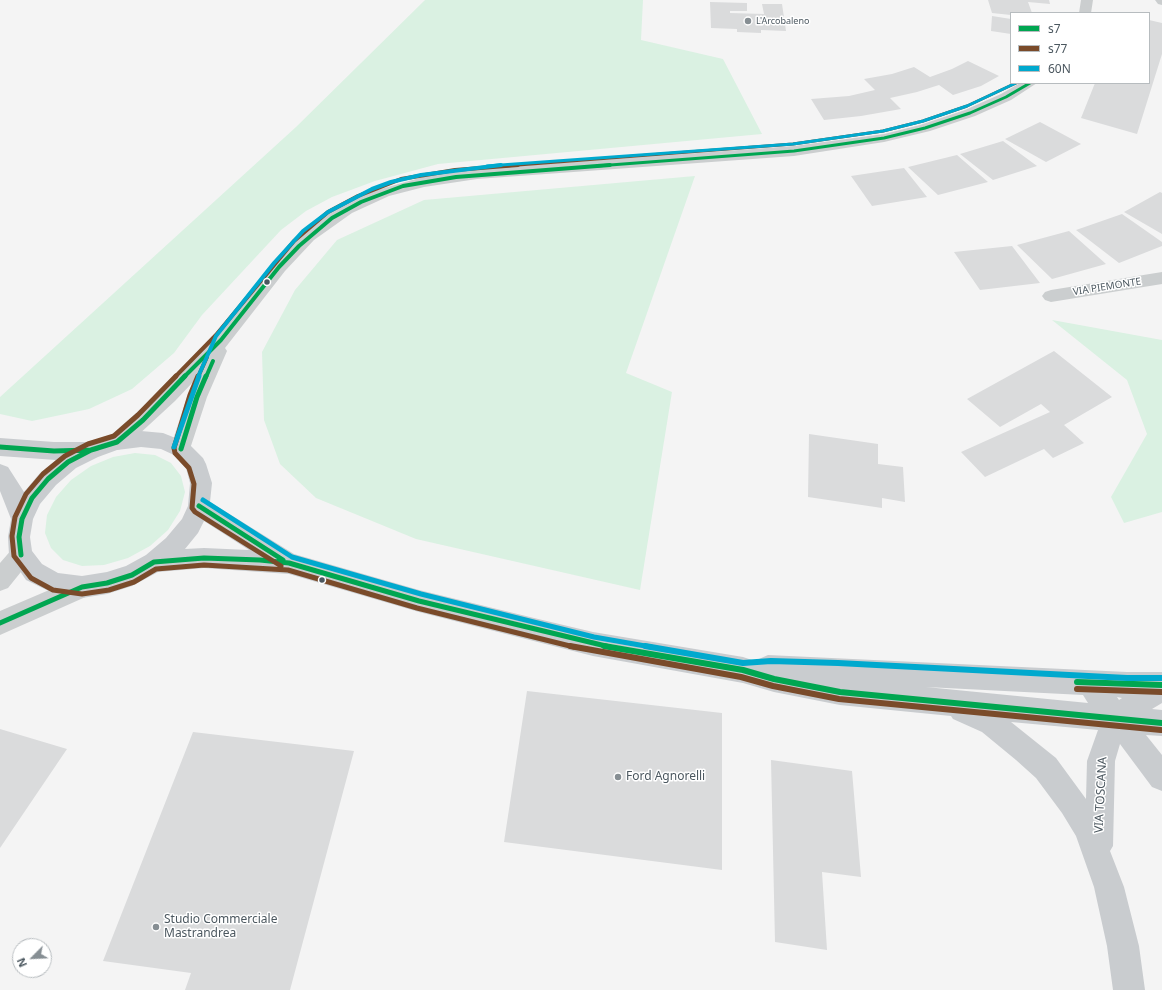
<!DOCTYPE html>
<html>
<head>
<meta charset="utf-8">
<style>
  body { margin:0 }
  #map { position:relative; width:1162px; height:990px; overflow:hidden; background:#f4f4f4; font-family:"Noto Sans",sans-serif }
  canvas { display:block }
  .legend { position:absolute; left:1010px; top:12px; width:140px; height:72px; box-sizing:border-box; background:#fff; border:1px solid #b7bcbf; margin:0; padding:5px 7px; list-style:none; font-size:12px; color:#4b575f }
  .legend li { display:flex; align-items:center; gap:8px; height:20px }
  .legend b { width:20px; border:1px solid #b7bcbf }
  .north { position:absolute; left:12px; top:938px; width:40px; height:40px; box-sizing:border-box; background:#fff; border:1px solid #b7bcbf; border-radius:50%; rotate:246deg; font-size:11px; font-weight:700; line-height:16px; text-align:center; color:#4b575f }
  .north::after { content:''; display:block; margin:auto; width:14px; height:18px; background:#868e93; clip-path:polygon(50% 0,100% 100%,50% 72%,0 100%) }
</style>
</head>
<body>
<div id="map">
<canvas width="1162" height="990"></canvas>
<ul class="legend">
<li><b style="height:5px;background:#00a651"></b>s7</li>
<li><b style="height:5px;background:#7a4b2a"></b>s77</li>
<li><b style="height:5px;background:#00a9ce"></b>60N</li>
</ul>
<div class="north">N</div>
</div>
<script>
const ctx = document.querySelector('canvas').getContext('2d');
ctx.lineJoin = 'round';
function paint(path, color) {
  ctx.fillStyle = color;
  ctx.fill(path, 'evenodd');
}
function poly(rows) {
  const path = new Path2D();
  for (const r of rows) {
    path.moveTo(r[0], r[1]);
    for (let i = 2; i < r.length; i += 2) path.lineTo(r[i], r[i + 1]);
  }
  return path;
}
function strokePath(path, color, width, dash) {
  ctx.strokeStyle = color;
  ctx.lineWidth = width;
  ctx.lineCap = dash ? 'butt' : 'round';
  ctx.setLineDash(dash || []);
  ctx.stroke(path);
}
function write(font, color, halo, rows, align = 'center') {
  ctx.font = font + ' "Noto Sans",sans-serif';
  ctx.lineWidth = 3;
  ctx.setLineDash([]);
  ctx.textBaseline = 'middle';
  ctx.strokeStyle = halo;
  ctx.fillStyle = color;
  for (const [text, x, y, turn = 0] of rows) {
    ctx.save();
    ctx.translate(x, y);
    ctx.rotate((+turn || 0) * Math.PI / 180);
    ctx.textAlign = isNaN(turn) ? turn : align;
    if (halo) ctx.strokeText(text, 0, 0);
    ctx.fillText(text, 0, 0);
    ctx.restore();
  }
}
paint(poly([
  [425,0,643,0,641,40,723,59,762,134,438,164,375,181,332,197,306,211,281,230,202,315,174,353,132,389,89,409,32,421,0,414,0,397,296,127],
  [695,176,626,373,672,392,640,590,416,539,316,498,280,464,264,420,262,352,295,290,337,240,424,200],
  [1052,320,1162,340,1162,512,1124,523,1111,497,1147,434,1127,380],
  [135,453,155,455,171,463,181,476,185,492,180,511,168,530,150,546,128,558,104,565,82,566,63,560,51,548,45,533,47,515,56,497,71,480,91,466,113,457]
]), '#daf1e2');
paint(poly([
  [988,0,1049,0,1050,4,1028,2,1032,13,1011,13,1011,15,992,13],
  [710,2,747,3,747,11,730,11,730,13,764,14,762,4,782,4,786,31,761,30,761,33,737,32,737,29,711,28],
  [992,16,1011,19,1011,34,991,31],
  [1149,20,1162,23,1162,54,1137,134,1081,118,1095,83,1149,83],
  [968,61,999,76,981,86,953,95,939,85,917,92,890,98,901,109,861,116,824,120,811,99,849,96,875,90,864,79,892,74,914,67,930,77,952,69],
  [1040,122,1081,144,1046,162,1005,139],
  [1003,141,1037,166,993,180,960,154],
  [957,155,988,182,938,195,908,167],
  [904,168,927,197,872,206,851,176],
  [1160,192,1162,193,1162,234,1124,212],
  [1122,214,1162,242,1162,246,1119,263,1076,230],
  [1069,231,1106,264,1052,279,1017,245],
  [1012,246,1040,283,980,290,954,252],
  [1054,351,1112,397,1064,425,1084,443,1053,458,1044,449,985,477,961,452,1050,412,1041,404,1000,427,967,399],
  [809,434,878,444,878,464,903,467,905,502,882,498,882,508,808,497],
  [527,691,722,713,722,870,504,842],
  [0,729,67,749,0,848],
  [193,732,354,751,290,990,185,990,191,973,103,961],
  [771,760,852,771,861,877,822,872,827,950,775,942]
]), '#dadbdc');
paint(poly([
  [1081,0,1093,0,1091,13,1079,13,1081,0],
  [1155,0,1162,0,1162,5,1158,4,1155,0],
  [1020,83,1037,83,1011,100,975,116,930,131,884,142,794,156,477,179,424,187,389,196,352,213,314,240,285,271,225,348,227,351,207,397,188,455,181,458,174,455,170,449,187,397,194,381,175,401,124,448,117,450,110,448,107,442,110,436,161,391,214,335,273,263,302,232,340,205,377,190,423,177,477,169,794,146,884,134,920,125,965,110,1001,94,1020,83],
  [1162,272,1162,284,1051,302,1045,300,1042,296,1045,292,1051,290,1162,272],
  [21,545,29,548,33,555,29,562,8,588,0,591,0,563,13,548,21,545],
  [82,576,90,579,94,587,90,595,0,635,0,611,82,576]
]), '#cbcecf');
paint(poly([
  [141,431,163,433,188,443,203,458,206,464,212,483,210,502,294,554,419,590,534,618,593,632,743,657,758,662,759,659,768,655,1127,672,1162,672,1162,703,1152,709,1162,710,1162,736,1146,735,1162,755,1162,791,1152,787,1120,744,1115,761,1113,846,1110,851,1124,887,1139,946,1145,990,1113,990,1107,946,1094,887,1076,836,1062,813,1036,778,1016,760,982,732,953,719,951,716,840,705,774,692,743,683,593,656,419,612,289,574,204,568,158,572,132,586,107,594,82,598,55,594,26,580,9,555,8,537,11,519,0,491,0,464,8,467,24,492,40,473,56,460,0,456,0,438,54,442,90,442,117,434,141,431],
  [141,447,161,449,174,455,186,468,190,483,188,506,182,519,166,538,146,555,126,566,107,572,82,576,58,573,42,564,32,551,30,537,33,519,40,504,56,485,76,468,98,457,117,450,141,447],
  [204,521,249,550,204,548,185,549,198,533,204,521],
  [926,687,1083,695,1088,703,926,687],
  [1117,697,1122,698,1119,700,1117,697],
  [1011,722,1098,730,1087,761,1086,799,1056,758,1011,722]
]), '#c9cccf');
strokePath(poly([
  [597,166,794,151,884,138,925,128,970,113,1006,97,1030,83]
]), '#00a651', 3);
strokePath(poly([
  [184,377,221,340,279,267,299,246,332,218,361,202,403,186,456,177,610,165],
  [206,377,213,361]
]), '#00a651', 4);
strokePath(poly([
  [0,447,54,451,91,450,98,448],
  [181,449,197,397,206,376],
  [199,506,283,560],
  [21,555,19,537,22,519,32,498,48,479,68,462,91,450,117,442,143,420,185,376],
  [0,623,82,587,107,583,132,575,154,562,204,558,260,560,289,563,419,601,610,647]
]), '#00a651', 5);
strokePath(poly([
  [604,646,743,670,774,679,840,692,1162,723],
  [1077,682,1162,685]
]), '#00a651', 6);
strokePath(poly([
  [505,166,793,144,883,131,923,121,967,106,1016,83]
]), '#7a4b2a', 3);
strokePath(poly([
  [175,377,216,335,294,241,328,212,358,196,401,179,455,170,518,165],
  [198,377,207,357]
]), '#7a4b2a', 4);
strokePath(poly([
  [176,376,138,415,114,436,88,444,65,456,43,474,26,494,15,517,12,536,14,556,31,578,53,590,82,594,109,590,134,582,156,569,204,565,288,570,417,608,574,647],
  [198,376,190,395,174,448,175,453,189,468,194,484,192,508,195,512,281,566]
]), '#7a4b2a', 5);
strokePath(poly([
  [570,646,741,677,773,686,839,699,1161,730],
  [1077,689,1162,692]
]), '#7a4b2a', 6);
strokePath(poly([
  [487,166,793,144,883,131,923,121,967,106,1016,83]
]), '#00a9ce', 3);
strokePath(poly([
  [198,377,216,336,274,263,303,231,328,212,372,189,391,182,421,175,501,165]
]), '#00a9ce', 4);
strokePath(poly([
  [174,447,199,376],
  [203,500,292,557,421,594,594,637,651,647]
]), '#00a9ce', 5);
strokePath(poly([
  [645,646,743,663,771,661,838,663,1127,678,1162,678]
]), '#00a9ce', 6);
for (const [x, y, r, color] of [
  [748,21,4,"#868e93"],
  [267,282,3.5,"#4b575f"],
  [322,580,3.5,"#4b575f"],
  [618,777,4,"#868e93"],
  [156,927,4,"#868e93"]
]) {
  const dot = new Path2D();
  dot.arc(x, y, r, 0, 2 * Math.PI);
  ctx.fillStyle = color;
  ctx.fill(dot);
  strokePath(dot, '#fff', 1.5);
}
write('9px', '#4b575f', '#fff', [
  ["L'Arcobaleno",756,21]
], 'left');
write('10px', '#4b575f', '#fff', [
  ["VIA PIEMONTE",1107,287,-9]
]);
write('12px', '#4b575f', '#fff', [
  ["Ford Agnorelli",626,777],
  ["Studio Commerciale",164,920],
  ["Mastrandrea",164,934]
], 'left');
write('12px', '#4b575f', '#fff', [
  ["VIA TOSCANA",1101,795,-87]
]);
</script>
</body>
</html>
